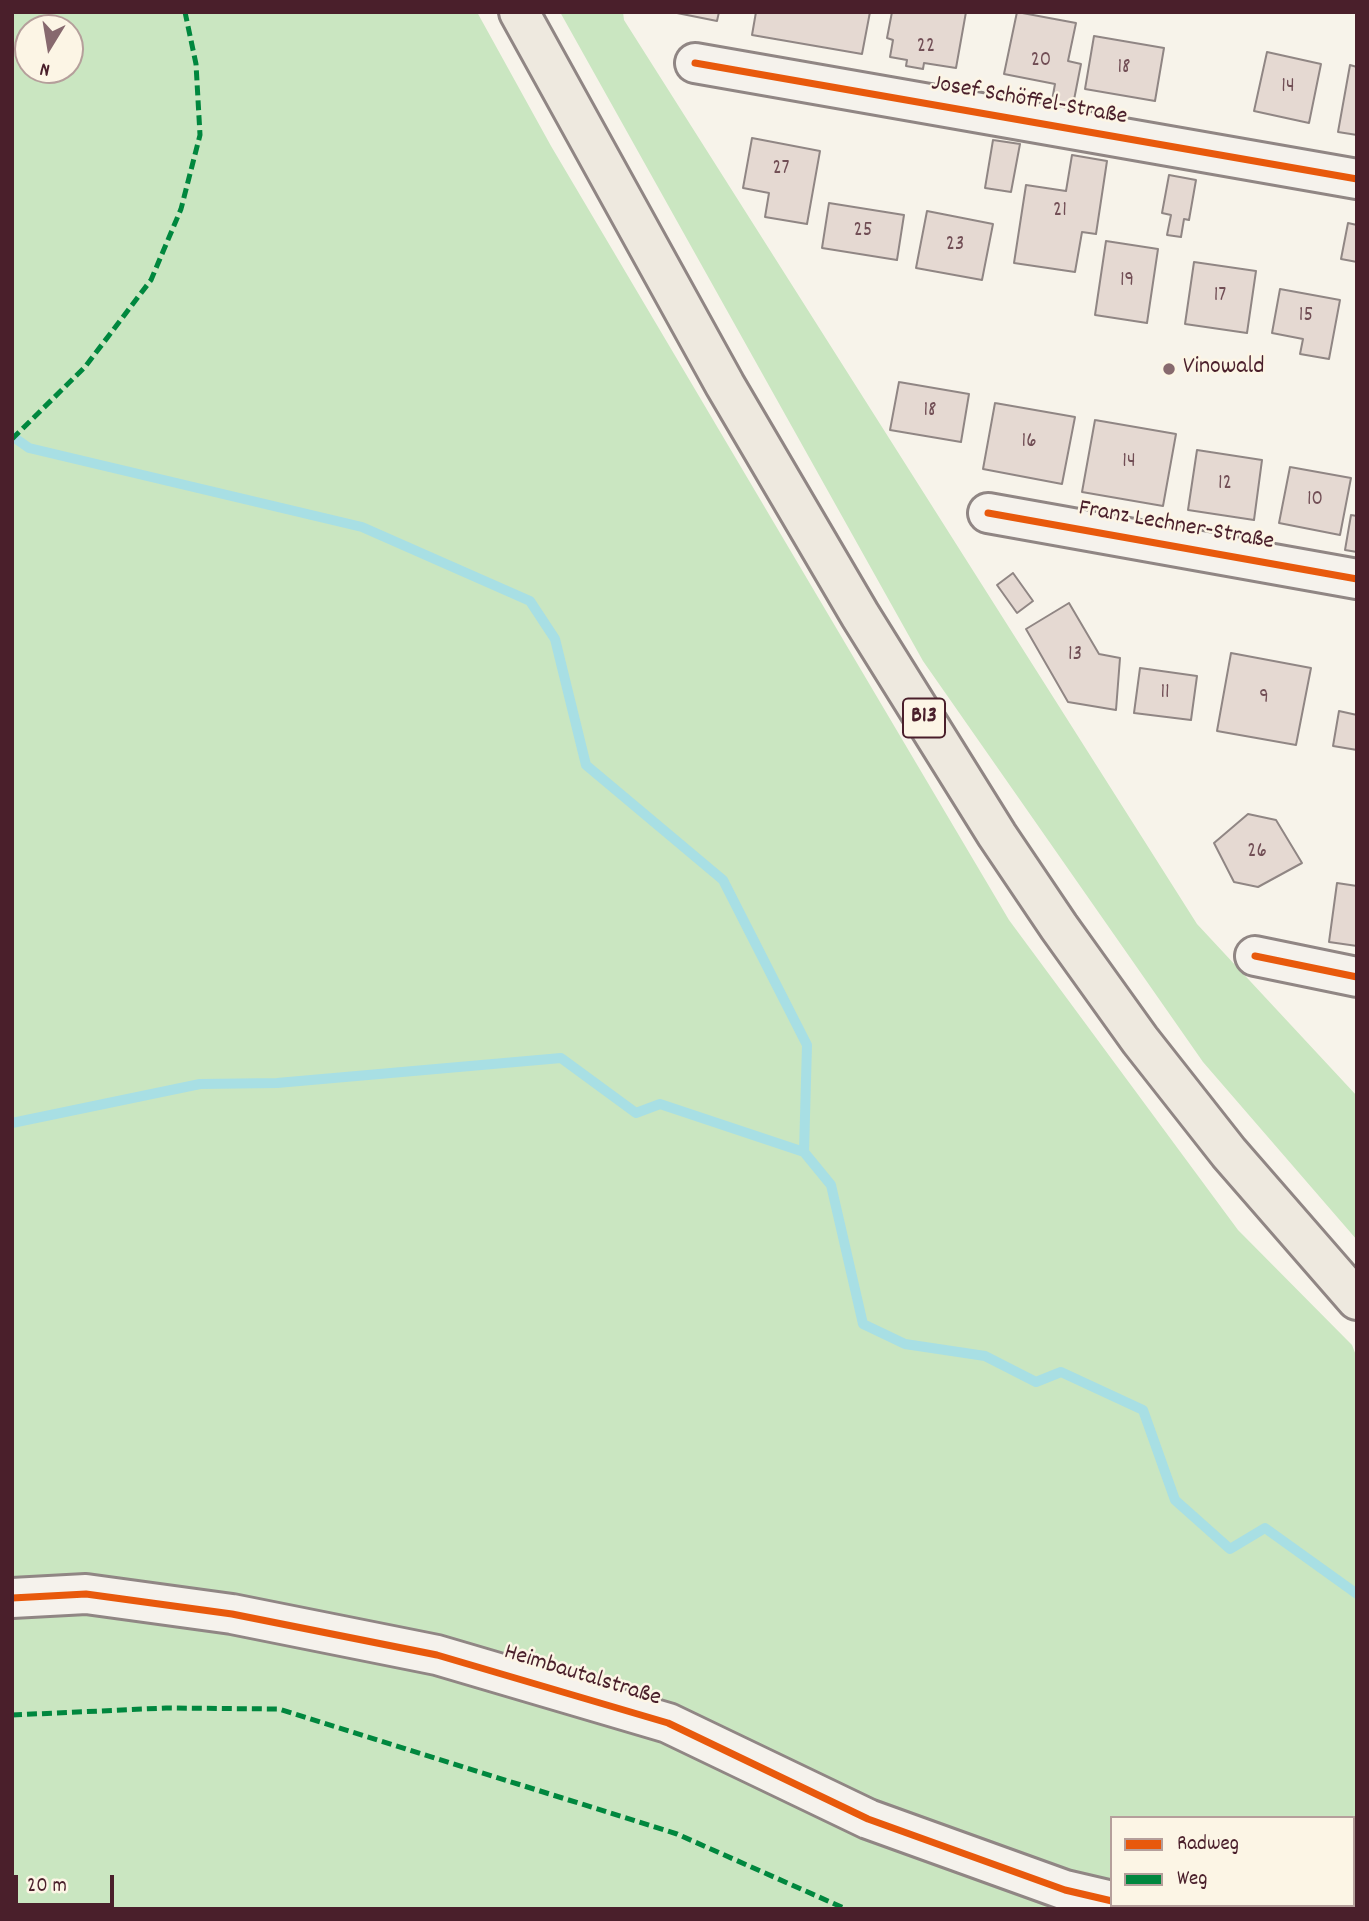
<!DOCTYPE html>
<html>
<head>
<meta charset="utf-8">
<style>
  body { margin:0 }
  #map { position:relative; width:1369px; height:1921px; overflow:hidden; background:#f7f3ea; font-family:Dekko,sans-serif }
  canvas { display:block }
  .frame { position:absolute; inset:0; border:14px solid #4a1f2b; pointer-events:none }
  .legend { position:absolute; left:1110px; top:1816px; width:245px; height:91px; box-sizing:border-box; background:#fcf5e5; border:2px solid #b59f9b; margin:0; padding:9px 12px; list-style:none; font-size:21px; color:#4a1f2b }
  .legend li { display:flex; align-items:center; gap:14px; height:35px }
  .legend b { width:35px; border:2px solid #b59f9b }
  .north { position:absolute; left:14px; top:14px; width:70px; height:70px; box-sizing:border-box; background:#fcf5e5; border:2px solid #b59f9b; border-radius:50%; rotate:191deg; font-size:19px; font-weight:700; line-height:28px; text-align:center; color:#4a1f2b }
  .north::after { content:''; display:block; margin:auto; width:24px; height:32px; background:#87696e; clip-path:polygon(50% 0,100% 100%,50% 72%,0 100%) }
  .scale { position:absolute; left:14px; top:1875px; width:100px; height:32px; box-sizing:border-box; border:4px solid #4a1f2b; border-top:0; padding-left:9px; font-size:21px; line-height:24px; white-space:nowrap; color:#4a1f2b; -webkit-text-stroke:5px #fcf5e5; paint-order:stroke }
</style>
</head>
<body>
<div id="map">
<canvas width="1369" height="1921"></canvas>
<div class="frame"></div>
<ul class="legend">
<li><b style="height:9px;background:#e8590c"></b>Radweg</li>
<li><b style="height:9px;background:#00873e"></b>Weg</li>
</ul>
<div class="north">N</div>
<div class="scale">20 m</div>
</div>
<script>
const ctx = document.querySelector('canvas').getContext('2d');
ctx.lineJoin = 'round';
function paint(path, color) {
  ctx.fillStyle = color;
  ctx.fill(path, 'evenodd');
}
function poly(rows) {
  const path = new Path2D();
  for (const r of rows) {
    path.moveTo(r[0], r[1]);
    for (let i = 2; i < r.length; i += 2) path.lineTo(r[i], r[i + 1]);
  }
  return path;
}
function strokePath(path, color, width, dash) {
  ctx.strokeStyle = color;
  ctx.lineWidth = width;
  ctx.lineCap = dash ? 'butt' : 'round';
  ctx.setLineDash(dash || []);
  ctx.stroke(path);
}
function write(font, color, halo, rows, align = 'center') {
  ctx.font = font + ' Dekko,sans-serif';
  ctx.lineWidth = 5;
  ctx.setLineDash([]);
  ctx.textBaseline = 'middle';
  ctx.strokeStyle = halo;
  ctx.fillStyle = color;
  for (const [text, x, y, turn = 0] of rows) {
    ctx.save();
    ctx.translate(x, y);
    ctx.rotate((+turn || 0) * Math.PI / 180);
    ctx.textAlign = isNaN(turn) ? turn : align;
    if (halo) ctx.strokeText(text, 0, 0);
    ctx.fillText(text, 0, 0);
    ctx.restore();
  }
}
paint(poly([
  [12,12,477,12,551,146,1009,920,1238,1230,1352,1345,1357,1358,1357,1909,12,1909],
  [28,28,70,28,70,70,28,70],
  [1112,1818,1353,1818,1353,1905,1112,1905],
  [560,12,623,12,624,20,1197,924,1357,1096,1357,1240,1203,1062,923,661]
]), '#cae6c1');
strokePath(poly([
  [12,436,29,448,362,527,530,601,555,639,586,765,723,880,807,1045,804,1152],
  [12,1123,200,1084,277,1083,561,1058,636,1113,660,1104,804,1152,831,1185,863,1324,905,1344,985,1356,1036,1382,1061,1372,1143,1410,1175,1500,1230,1549,1265,1528,1357,1594]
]), '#a8dfe4', 10);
const building = poly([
  [672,12,719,12,717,21,672,12],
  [756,12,870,12,862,54,752,35,756,12],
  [892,12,966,12,956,68,924,63,923,69,906,66,907,60,890,57,893,40,887,38,892,12],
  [1017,12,1076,23,1068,61,1081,64,1072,110,1051,106,1055,84,1004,74,1017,12],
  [1094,36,1164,48,1155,101,1085,89,1094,36],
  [1267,52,1321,64,1309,123,1254,111,1267,52],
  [1350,65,1357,67,1357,135,1338,132,1350,65],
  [752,138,820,151,807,224,765,217,769,193,743,188,752,138],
  [993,140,1020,144,1011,192,985,188,993,140],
  [1072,155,1107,161,1096,234,1082,232,1075,272,1014,263,1026,185,1066,191,1072,155],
  [1169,175,1196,180,1189,220,1184,219,1181,237,1167,235,1171,215,1162,213,1169,175],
  [829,203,904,215,897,260,822,248,829,203],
  [927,211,993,224,982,280,916,268,927,211],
  [1348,223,1357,225,1357,262,1341,259,1348,223],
  [1106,241,1158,249,1147,323,1095,315,1106,241],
  [1194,262,1256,271,1247,333,1185,324,1194,262],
  [1280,289,1340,300,1329,359,1300,354,1303,339,1272,333,1280,289],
  [899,382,969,394,961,442,890,430,899,382],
  [995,403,1075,417,1062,484,983,469,995,403],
  [1095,420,1176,434,1163,506,1082,492,1095,420],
  [1197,450,1262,460,1254,520,1188,510,1197,450],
  [1290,467,1351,478,1340,535,1279,523,1290,467],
  [1351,515,1357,516,1357,552,1345,550,1351,515],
  [1013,573,1033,601,1017,613,997,585,1013,573],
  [1069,603,1099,654,1120,658,1116,710,1068,702,1026,629,1069,603],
  [1231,653,1311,668,1296,745,1217,731,1231,653],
  [1140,668,1197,676,1191,720,1134,713,1140,668],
  [1339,711,1357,715,1357,750,1333,746,1339,711],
  [1248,814,1276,820,1302,863,1258,887,1234,882,1214,843,1248,814],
  [1337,883,1357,886,1357,946,1329,942,1337,883]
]);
paint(building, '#e5d9d2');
strokePath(building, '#908684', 2);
const minor = poly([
  [695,63,1357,179],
  [988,513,1357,579],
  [1255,956,1357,977],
  [12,1598,86,1594,232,1614,437,1655,668,1723,868,1819,1065,1890,1112,1901]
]);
const major = poly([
  [519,12,725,385,860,615,997,835,1059,927,1140,1040,1229,1153,1357,1300]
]);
strokePath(minor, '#908684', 44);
strokePath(major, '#908684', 44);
strokePath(minor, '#f5f2ec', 38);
strokePath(major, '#eee9df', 38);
strokePath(poly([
  [12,439,85,367,151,280,181,209,200,135,196,64,185,12],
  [12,1715,166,1708,279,1709,677,1834,846,1909]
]), '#00873e', 5, [10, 5]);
strokePath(poly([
  [695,63,1357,179],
  [988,513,1357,579],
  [1255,956,1357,977],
  [12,1598,86,1594,232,1614,437,1655,668,1723,868,1819,1065,1890,1112,1901]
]), '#e8590c', 7);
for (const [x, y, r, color] of [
  [1169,369,7,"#87696e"]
]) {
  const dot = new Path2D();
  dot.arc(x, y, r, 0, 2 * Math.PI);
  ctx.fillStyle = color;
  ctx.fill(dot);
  strokePath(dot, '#fcf5e5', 2.5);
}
write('21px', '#714e55', null, [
  ["22",926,48],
  ["20",1041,62],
  ["18",1124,69],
  ["14",1288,88],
  ["27",781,170],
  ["21",1060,212],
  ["25",863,232],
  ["23",955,246],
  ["19",1127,282],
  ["17",1220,297],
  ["15",1306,317],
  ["18",930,412],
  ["16",1029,443],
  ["14",1129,463],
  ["12",1225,485],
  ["10",1315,501],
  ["13",1075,656],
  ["11",1165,694],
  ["9",1264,699],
  ["26",1257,853]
]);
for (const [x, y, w] of [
  [924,718,42]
]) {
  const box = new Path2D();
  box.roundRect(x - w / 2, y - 19.5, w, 39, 5);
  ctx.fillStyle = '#fcf5e5';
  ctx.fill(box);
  strokePath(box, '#4a1f2b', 2);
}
write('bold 23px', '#4a1f2b', null, [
  ["B13",924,718]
]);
write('24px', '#4a1f2b', '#fcf5e5', [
  ["Josef Schöffel-Straße",1029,102,10],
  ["Franz Lechner-Straße",1176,527,10],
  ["Heimbautalstraße",582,1677,17]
]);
write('24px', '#4a1f2b', '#fcf5e5', [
  ["Vinowald",1183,369]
], 'left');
</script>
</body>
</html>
